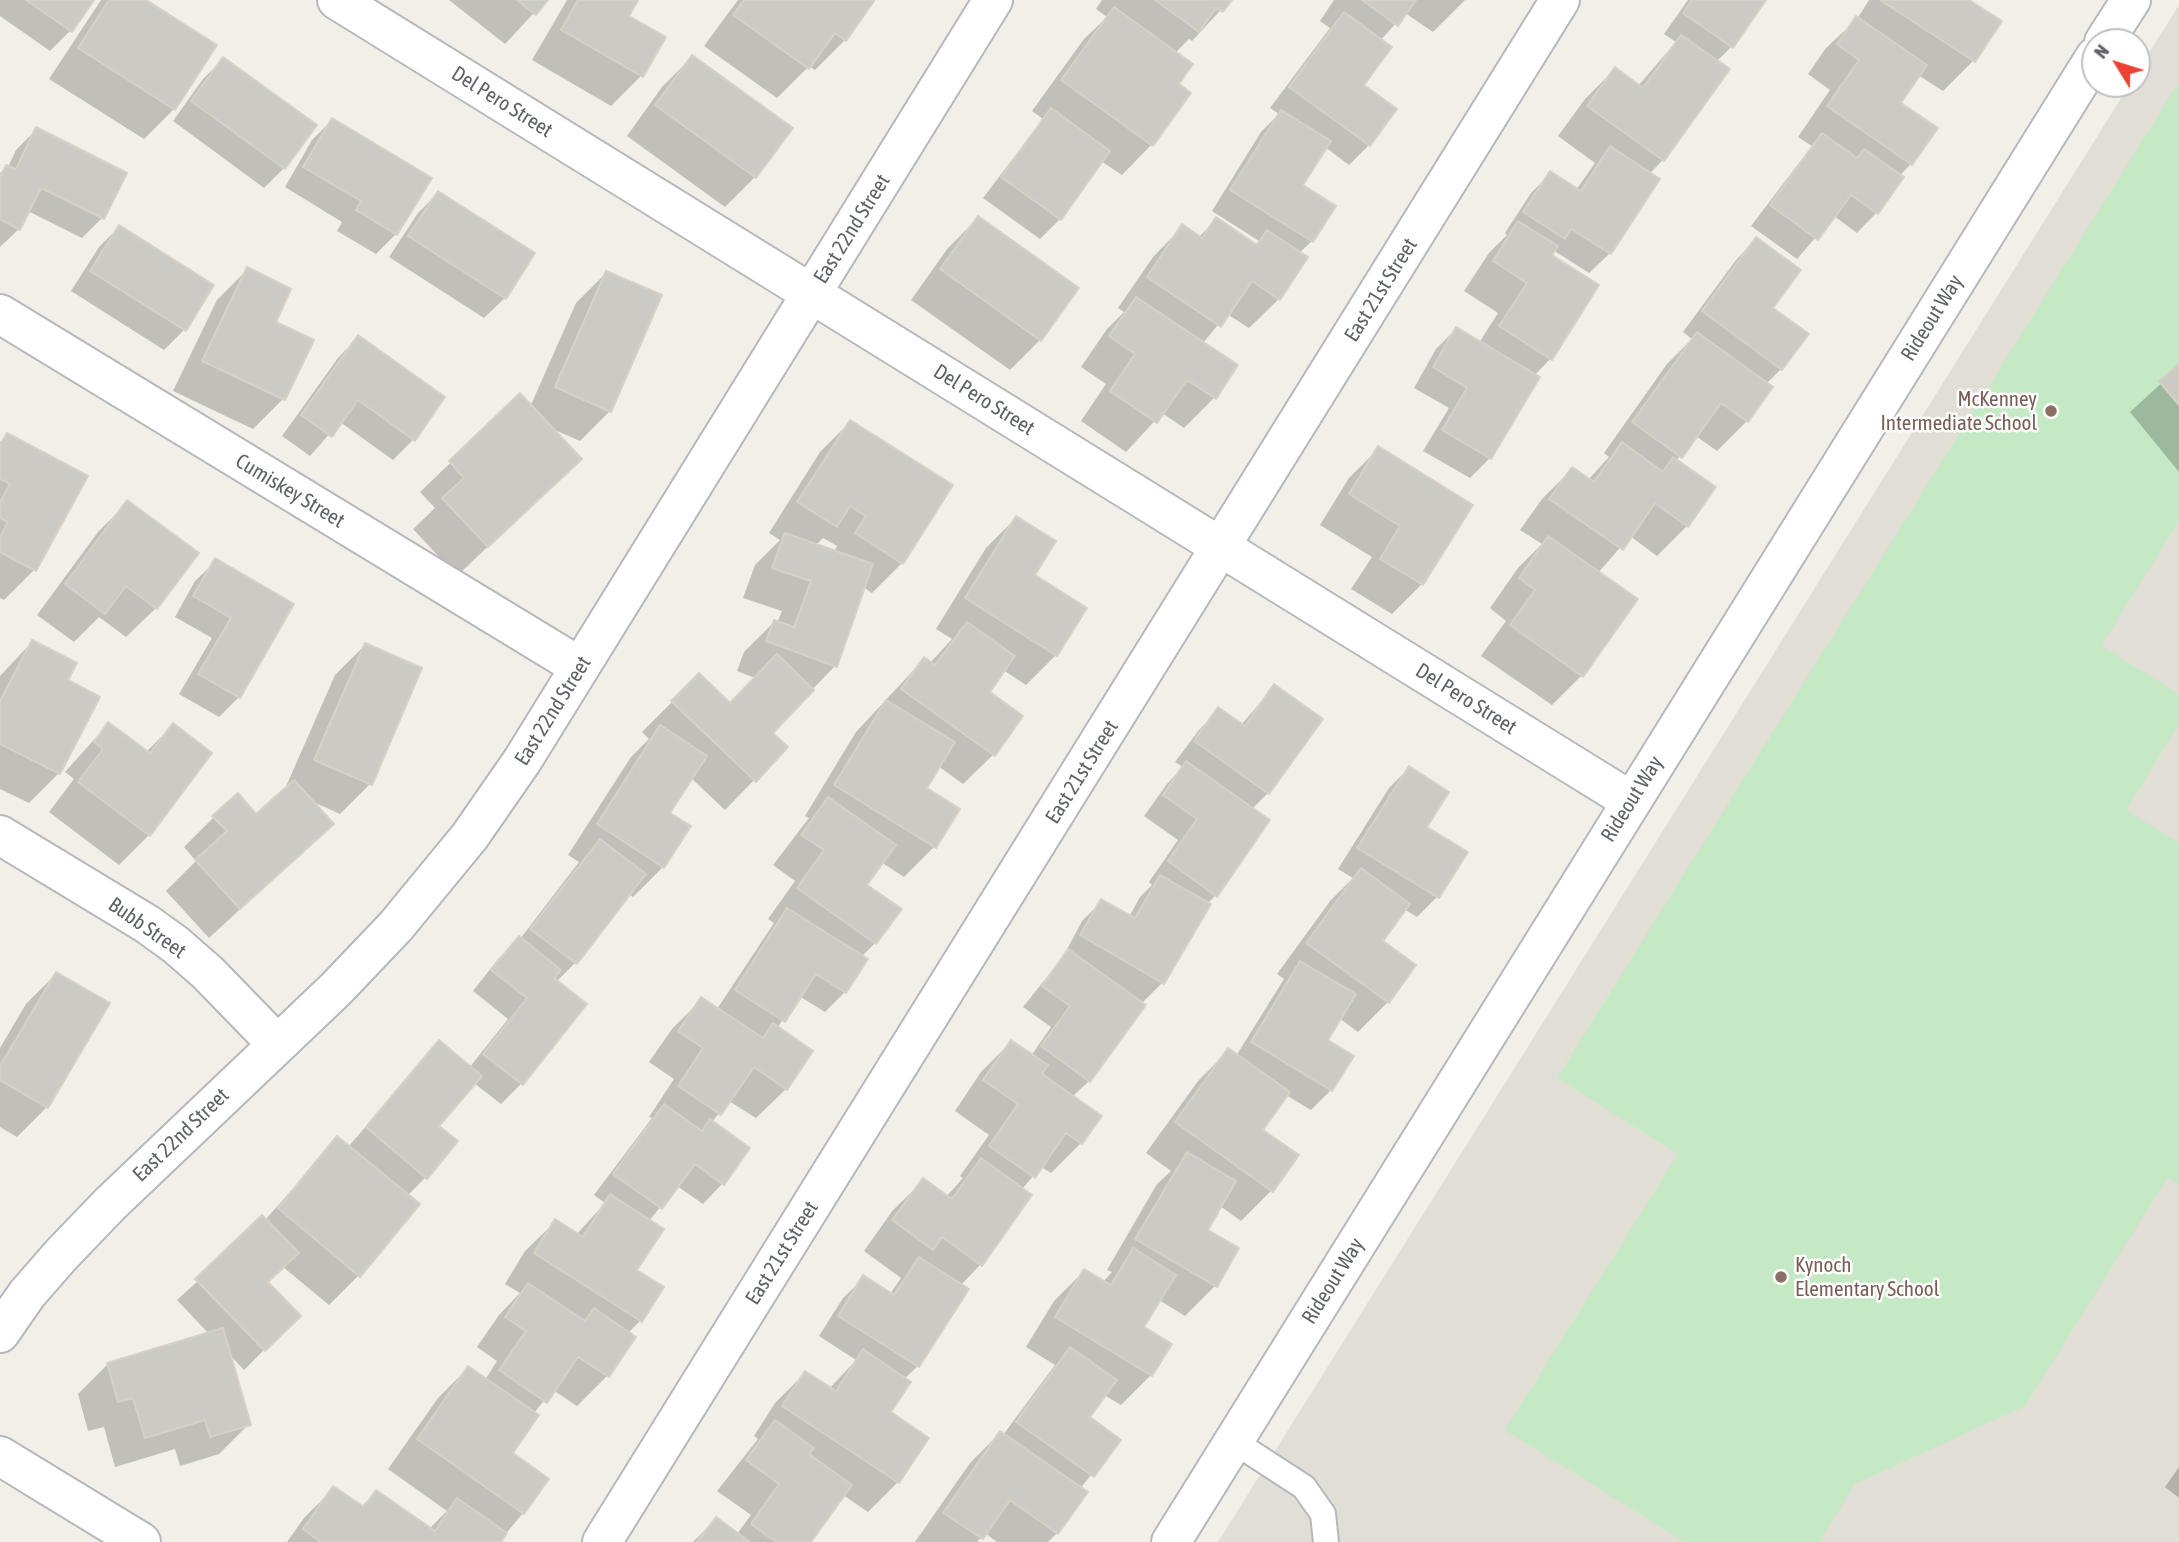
<!DOCTYPE html>
<html>
<head>
<meta charset="utf-8">
<style>
  body { margin:0 }
  #map { position:relative; width:2179px; height:1542px; overflow:hidden; background:#f1efe8; font-family:"Asap Condensed",sans-serif }
  canvas { display:block }
  .north { position:absolute; left:2081px; top:28px; width:70px; height:70px; box-sizing:border-box; background:#fff; border:2px solid #bfc1c3; border-radius:50%; rotate:308deg; font-size:19px; font-weight:700; line-height:28px; text-align:center; color:#5f6368 }
  .north::after { content:''; display:block; margin:auto; width:24px; height:32px; background:#ea4335; clip-path:polygon(50% 0,100% 100%,50% 72%,0 100%) }
</style>
</head>
<body>
<div id="map">
<canvas width="2179" height="1542"></canvas>
<div class="north">N</div>
</div>
<script>
const ctx = document.querySelector('canvas').getContext('2d');
ctx.lineJoin = 'round';
function paint(path, color) {
  ctx.fillStyle = color;
  ctx.fill(path, 'evenodd');
}
function poly(rows) {
  const path = new Path2D();
  for (const r of rows) {
    path.moveTo(r[0], r[1]);
    for (let i = 2; i < r.length; i += 2) path.lineTo(r[i], r[i + 1]);
  }
  return path;
}
function strokePath(path, color, width, dash) {
  ctx.strokeStyle = color;
  ctx.lineWidth = width;
  ctx.lineCap = dash ? 'butt' : 'round';
  ctx.setLineDash(dash || []);
  ctx.stroke(path);
}
function write(font, color, halo, rows, align = 'center') {
  ctx.font = font + ' "Asap Condensed",sans-serif';
  ctx.lineWidth = 5;
  ctx.setLineDash([]);
  ctx.textBaseline = 'middle';
  ctx.strokeStyle = halo;
  ctx.fillStyle = color;
  for (const [text, x, y, turn = 0] of rows) {
    ctx.save();
    ctx.translate(x, y);
    ctx.rotate((+turn || 0) * Math.PI / 180);
    ctx.textAlign = isNaN(turn) ? turn : align;
    if (halo) ctx.strokeText(text, 0, 0);
    ctx.fillText(text, 0, 0);
    ctx.restore();
  }
}
paint(poly([
  [2179,5,2179,1542,1218,1542,2130,84,2137,84,2137,72]
]), '#e1ded6');
paint(poly([
  [2179,82,2179,521,2101,646,2179,694,2179,724,2126,810,2179,843,2179,1185,2167,1178,2025,1406,1855,1484,1819,1542,1685,1542,1505,1430,1678,1154,1557,1078]
]), '#c5e8c5');
paint(poly([
  [0,0,92,0,70,31,50,51,0,16],
  [101,0,143,0,174,109,144,139,49,79],
  [449,0,546,0,505,44],
  [567,0,636,0,626,17,664,38,641,76,611,106,532,60],
  [738,0,869,0,845,40,815,70,809,66,777,98,704,46],
  [1102,0,1230,0,1192,41,1189,39,1175,53,1177,84,1189,93,1151,145,1122,175,1101,161,1060,219,1040,239,983,198,1043,119,1032,111,1084,39,1107,17,1096,9],
  [1334,0,1465,0,1433,32,1405,13,1380,41,1362,86,1369,145,1349,165,1325,147,1301,186,1312,241,1299,253,1279,299,1249,328,1227,314,1203,343,1214,398,1184,428,1162,413,1126,452,1081,421,1106,384,1081,367,1107,329,1124,312,1118,308,1153,257,1182,227,1198,238,1216,220,1255,245,1259,241,1212,211,1261,132,1279,114,1270,108,1330,28,1320,21],
  [1688,0,1764,0,1731,47,1716,62,1663,160,1649,174,1657,179,1610,253,1589,273,1553,250,1550,255,1597,285,1550,359,1534,376,1490,458,1470,478,1423,451,1449,408,1414,388,1436,349,1456,329,1479,343,1498,313,1464,291,1489,253,1507,235,1505,233,1531,193,1551,173,1576,190,1595,163,1558,136,1585,99,1615,69,1638,86,1676,42,1664,34],
  [1869,0,1966,0,1999,22,1973,61,1943,91,1918,75,1898,103,1911,164,1899,176,1877,212,1857,233,1834,216,1797,259,1751,226,1812,146,1798,137,1830,90,1808,74,1826,48,1857,19],
  [692,57,790,128,755,177,725,207,627,136,662,87],
  [223,59,284,168,264,188,173,121,203,79],
  [332,120,396,234,376,254,337,231,342,222,285,187,312,140],
  [36,130,125,174,102,218,82,238,28,211,19,229,0,247,0,173,8,167,16,150],
  [438,193,505,298,484,318,389,257,418,213],
  [978,218,1040,340,1010,370,911,300,948,248],
  [119,227,184,330,164,350,71,291,99,247],
  [1756,239,1781,369,1766,384,1747,421,1717,451,1696,436,1676,461,1687,526,1657,556,1630,536,1598,573,1582,675,1552,705,1481,656,1506,621,1490,608,1518,568,1542,544,1520,530,1542,499,1572,469,1588,480,1609,457,1604,453,1667,364,1692,339,1683,332,1736,260],
  [247,270,274,323,283,399,253,429,173,391,217,300],
  [606,273,610,411,580,441,550,428,549,488,457,576,413,529,435,508,420,492,520,396,530,407,576,303],
  [358,337,413,440,393,460,340,422,310,456,282,436,338,358],
  [2179,367,2179,472,2130,412],
  [850,422,902,563,872,593,863,587,835,666,770,733,754,780,725,810,691,778,668,813,663,867,633,897,628,894,575,963,556,982,584,1005,521,1084,501,1104,474,1083,437,1126,426,1177,407,1196,359,1275,329,1305,283,1267,266,1283,298,1316,244,1370,229,1354,249,1424,219,1454,180,1466,175,1449,115,1467,104,1427,88,1431,78,1394,108,1364,209,1334,177,1300,265,1220,338,1138,348,1147,439,1043,469,1068,508,1019,473,991,499,958,520,939,579,862,568,855,631,757,649,739,642,732,699,675,730,704,755,678,737,671,744,652,774,622,777,623,782,611,743,598,755,565,780,540,769,533,820,452],
  [823,538,837,546,834,552,816,545],
  [7,435,34,570,4,600,0,598,0,442],
  [1379,448,1422,584,1392,614,1351,589,1372,557,1320,525,1349,478],
  [128,502,156,608,126,637,99,617,74,642,37,615,98,532],
  [1016,518,1056,655,1026,685,1003,670,987,693,993,755,963,784,938,766,925,789,934,847,904,877,881,862,865,885,875,943,861,957,845,992,825,1012,799,996,777,1028,786,1089,756,1118,729,1101,712,1122,723,1183,703,1204,677,1186,649,1221,635,1271,641,1320,628,1333,634,1337,607,1376,577,1406,553,1390,533,1414,510,1454,523,1513,499,1542,287,1542,304,1518,334,1488,361,1507,376,1492,429,1529,447,1511,388,1469,438,1398,468,1368,485,1380,497,1361,477,1347,499,1315,520,1293,505,1284,525,1251,555,1222,576,1235,605,1203,594,1195,652,1118,649,1117,674,1079,649,1062,672,1029,702,999,717,1009,774,923,768,919,795,881,773,865,809,818,805,816,856,732,924,659,930,663,952,639,936,629,986,548],
  [216,561,292,604,239,697,219,717,179,694,212,638,175,617,195,581],
  [32,642,66,681,98,697,59,773,29,803,0,789,0,676],
  [365,645,370,784,340,814,311,801,332,824,209,938,166,891,196,861,184,847,214,817,256,816,284,791,335,675],
  [1274,687,1320,720,1268,793,1252,809,1216,895,1207,904,1162,983,1141,1004,1089,1081,1072,1097,1099,1116,1081,1143,1051,1173,1041,1167,1022,1189,980,1265,960,1286,918,1366,904,1379,888,1413,898,1482,868,1512,843,1495,809,1542,693,1542,716,1519,737,1534,751,1515,717,1491,758,1439,754,1436,775,1403,805,1373,829,1389,856,1360,819,1336,843,1298,864,1278,890,1294,901,1278,864,1251,893,1210,923,1181,946,1197,963,1178,960,1176,989,1135,955,1111,981,1072,1011,1042,1031,1056,1051,1027,1023,1007,1063,957,1082,921,1102,901,1129,917,1140,897,1152,885,1149,882,1178,840,1144,816,1167,784,1183,767,1175,762,1199,730,1219,710,1241,725],
  [108,724,146,752,173,725,149,835,119,865,49,812,74,779,65,772],
  [1409,768,1425,827,1465,853,1437,897,1417,917,1404,909,1381,942,1388,1002,1358,1032,1339,1018,1326,1040,1331,1090,1311,1110,1286,1095,1261,1130,1297,1156,1271,1191,1241,1221,1220,1206,1206,1230,1237,1249,1215,1286,1185,1316,1159,1300,1141,1328,1151,1375,1121,1405,1104,1395,1087,1418,1118,1440,1080,1489,1057,1533,1048,1542,997,1542,985,1533,977,1542,915,1542,970,1463,1000,1433,1003,1435,1055,1365,1026,1347,1054,1301,1084,1271,1103,1282,1112,1272,1107,1270,1157,1184,1171,1171,1146,1153,1198,1081,1228,1051,1236,1056,1284,979,1277,974,1331,900,1353,878,1338,869,1389,788],
  [56,974,107,1004,47,1107,17,1137,0,1127,0,1048,26,1004],
  [2179,1467,2179,1498,2165,1487]
]), '#0003');
const building = poly([
  [26,0,94,0,72,32,26,0],
  [109,0,146,0,217,45,175,110,78,48,109,0],
  [517,0,548,0,536,15,517,0],
  [578,0,638,0,629,16,666,37,643,77,561,30,578,0],
  [744,0,873,0,874,1,846,41,835,33,809,69,733,15,744,0],
  [1155,0,1232,0,1223,12,1216,8,1199,32,1155,0],
  [1362,0,1416,0,1398,26,1362,0],
  [1692,0,1766,0,1733,48,1683,13,1692,0],
  [1880,0,1969,0,2002,21,1975,62,1880,0],
  [1114,7,1193,64,1179,84,1191,93,1153,146,1061,80,1114,7],
  [1344,12,1392,47,1364,85,1397,109,1370,146,1289,87,1344,12],
  [1856,16,1927,65,1901,103,1938,128,1912,165,1827,106,1859,60,1837,44,1856,16],
  [1681,35,1730,69,1664,161,1587,106,1615,67,1643,88,1681,35],
  [692,55,793,128,756,178,655,105,692,55],
  [223,57,317,125,285,169,191,101,223,57],
  [1051,108,1110,151,1061,220,1001,177,1051,108],
  [1281,110,1331,141,1303,185,1336,206,1313,242,1230,190,1281,110],
  [332,118,432,178,397,235,356,210,361,201,303,167,332,118],
  [36,127,127,173,104,219,41,188,20,230,0,219,0,177,6,165,16,169,36,127],
  [1822,133,1857,158,1864,149,1904,177,1878,214,1851,195,1818,240,1770,205,1822,133],
  [1610,146,1660,179,1611,254,1571,229,1565,239,1523,212,1550,171,1581,191,1610,146],
  [438,191,535,253,506,299,408,236,438,191],
  [978,216,1079,288,1041,341,940,269,978,216],
  [1216,217,1257,245,1267,230,1308,257,1280,300,1252,281,1221,327,1147,277,1182,224,1202,238,1216,217],
  [1518,221,1558,246,1552,255,1599,285,1552,360,1499,326,1527,283,1493,261,1518,221],
  [119,225,214,285,186,331,90,271,119,225],
  [1756,237,1801,270,1773,308,1809,334,1782,370,1702,311,1756,237],
  [247,267,291,289,276,322,314,340,285,400,202,361,247,267],
  [606,271,662,295,611,412,555,387,606,271],
  [1136,297,1238,365,1216,399,1187,380,1157,423,1110,391,1135,354,1109,336,1136,297],
  [1456,327,1540,377,1491,459,1442,430,1467,388,1433,367,1456,327],
  [1697,332,1773,387,1748,422,1721,403,1682,458,1632,422,1697,332],
  [358,335,445,397,415,441,358,400,332,437,301,415,358,335],
  [2179,364,2179,405,2159,381,2179,364],
  [520,393,582,459,488,547,442,498,464,478,449,461,520,393],
  [850,420,953,485,903,564,855,533,866,516,850,506,837,527,797,502,850,420],
  [7,433,88,476,36,571,0,552,0,537,8,522,0,518,0,502,10,484,0,479,0,445,7,433],
  [1622,442,1663,472,1673,457,1716,487,1688,527,1655,503,1623,550,1549,499,1572,467,1594,482,1622,442],
  [1378,446,1473,505,1423,585,1380,559,1400,526,1349,494,1378,446],
  [127,500,199,553,157,609,126,586,105,614,65,584,127,500],
  [1016,516,1056,541,1035,575,1087,608,1057,656,965,598,1016,516],
  [785,533,873,564,837,667,766,641,774,620,794,627,811,581,772,568,785,533],
  [1548,536,1638,599,1583,677,1510,625,1535,590,1519,578,1548,536],
  [215,558,294,604,240,698,198,674,231,618,193,596,215,558],
  [967,622,1015,656,990,692,1023,716,995,756,901,689,924,657,935,665,967,622],
  [32,640,77,663,68,680,100,697,60,774,0,744,0,701,32,640],
  [365,643,422,668,372,785,314,760,365,643],
  [777,654,814,690,773,733,788,747,756,782,671,701,699,673,730,703,777,654],
  [1274,684,1323,719,1269,794,1194,741,1218,707,1245,726,1274,684],
  [886,700,955,742,927,788,960,809,936,848,834,785,886,700],
  [108,722,150,753,173,723,212,753,150,836,78,782,103,749,94,742,108,722],
  [660,725,707,756,670,813,691,826,664,868,597,824,660,725],
  [1186,761,1270,820,1217,897,1168,861,1197,819,1163,795,1186,761],
  [1409,766,1449,792,1427,827,1468,852,1439,898,1357,848,1409,766],
  [294,780,334,824,240,909,195,860,227,831,212,816,238,793,256,814,294,780],
  [828,797,896,845,867,885,902,909,876,944,797,888,824,850,801,835,828,797],
  [600,839,646,874,577,964,530,929,600,839],
  [1361,868,1410,904,1383,941,1416,965,1389,1003,1306,943,1361,868],
  [1160,875,1211,904,1164,984,1080,935,1101,899,1135,918,1160,875],
  [787,908,868,959,846,993,816,974,785,1022,735,990,787,908],
  [519,936,561,970,554,978,587,1004,523,1085,483,1054,527,998,491,970,519,936],
  [1068,949,1146,1005,1090,1082,1041,1046,1070,1006,1042,986,1068,949],
  [1300,961,1356,994,1328,1040,1354,1056,1332,1091,1251,1042,1300,961],
  [56,972,110,1003,48,1108,0,1080,0,1066,56,972],
  [701,997,763,1038,773,1023,813,1051,787,1090,754,1067,721,1115,678,1086,703,1048,678,1031,701,997],
  [439,1040,482,1076,439,1126,458,1141,427,1179,366,1127,439,1040],
  [1011,1040,1048,1065,1042,1074,1102,1116,1082,1144,1066,1133,1035,1178,989,1146,1018,1104,983,1080,1011,1040],
  [1228,1048,1290,1092,1263,1130,1299,1155,1273,1192,1175,1122,1228,1048],
  [664,1104,702,1131,710,1119,750,1148,724,1185,695,1164,662,1209,613,1174,664,1104],
  [337,1136,420,1204,360,1277,278,1208,337,1136],
  [1187,1152,1236,1181,1208,1230,1239,1248,1217,1287,1135,1239,1187,1152],
  [981,1158,1032,1195,982,1266,942,1237,933,1250,892,1220,923,1178,952,1199,981,1158],
  [610,1194,664,1229,637,1270,664,1287,642,1322,534,1253,555,1219,583,1237,610,1194],
  [262,1215,299,1253,268,1282,301,1316,265,1351,195,1279,262,1215],
  [1133,1248,1176,1275,1144,1327,1172,1344,1152,1376,1055,1317,1084,1269,1111,1285,1133,1248],
  [919,1257,969,1289,919,1367,838,1316,863,1275,894,1295,919,1257],
  [528,1283,585,1321,594,1308,636,1337,609,1377,578,1357,547,1403,499,1370,526,1331,505,1317,528,1283],
  [223,1328,251,1425,210,1437,205,1420,145,1438,133,1398,118,1402,107,1363,223,1328],
  [1070,1347,1117,1380,1090,1417,1121,1440,1094,1477,1016,1422,1070,1347],
  [863,1349,911,1382,891,1412,929,1438,899,1483,782,1406,805,1371,836,1391,863,1349],
  [468,1366,539,1415,513,1453,549,1479,524,1514,417,1439,468,1366],
  [775,1420,814,1448,809,1454,852,1485,811,1542,776,1542,751,1524,779,1484,746,1460,775,1420],
  [1000,1431,1088,1492,1058,1534,1010,1500,983,1539,943,1513,1000,1431],
  [333,1486,364,1507,376,1490,435,1531,457,1498,507,1533,501,1542,321,1542,303,1529,333,1486],
  [716,1517,750,1542,697,1542,716,1517]
]);
paint(building, '#cccac5');
strokePath(building, '#d6d1c6', 2);
const service = poly([
  [1233,1441,1304,1487,1323,1514,1326,1542]
]);
const minor = poly([
  [337,0,1631,801],
  [2104,42,2131,0],
  [0,314,580,667],
  [0,835,147,924,176,945,208,973,277,1044],
  [0,1456,141,1542],
  [602,1542,1560,0],
  [1171,1542,2095,57]
]);
const tertiary = poly([
  [0,1333,27,1294,61,1255,110,1204,336,989,396,926,470,836,522,761,993,0]
]);
strokePath(service, '#b5b8bc', 28);
strokePath(minor, '#b5b8bc', 42);
strokePath(tertiary, '#b5b8bc', 42);
strokePath(service, '#fff', 24);
strokePath(minor, '#fff', 38);
strokePath(tertiary, '#fff', 38);
for (const [x, y, r, color] of [
  [2051,411,7,"#8d6e63"],
  [1781,1277,7,"#8d6e63"]
]) {
  const dot = new Path2D();
  dot.arc(x, y, r, 0, 2 * Math.PI);
  ctx.fillStyle = color;
  ctx.fill(dot);
  strokePath(dot, '#fff', 2.5);
}
write('21px', '#5f6368', '#fff', [
  ["Del Pero Street",502,102,32],
  ["East 22nd Street",852,229,-58],
  ["East 21st Street",1381,290,-58],
  ["Rideout Way",1932,318,-58],
  ["Del Pero Street",984,400,32],
  ["Cumiskey Street",290,491,31],
  ["Del Pero Street",1466,699,32],
  ["East 22nd Street",553,711,-58],
  ["East 21st Street",1082,772,-58],
  ["Rideout Way",1632,799,-58],
  ["Bubb Street",147,928,35],
  ["East 22nd Street",181,1135,-44],
  ["East 21st Street",782,1253,-58],
  ["Rideout Way",1333,1281,-58]
]);
write('21px', '#785e54', '#fff', [
  ["McKenney",2037,399],
  ["Intermediate School",2037,423],
  ["Kynoch",1795,1265,"left"],
  ["Elementary School",1795,1289,"left"]
], 'right');
</script>
</body>
</html>
